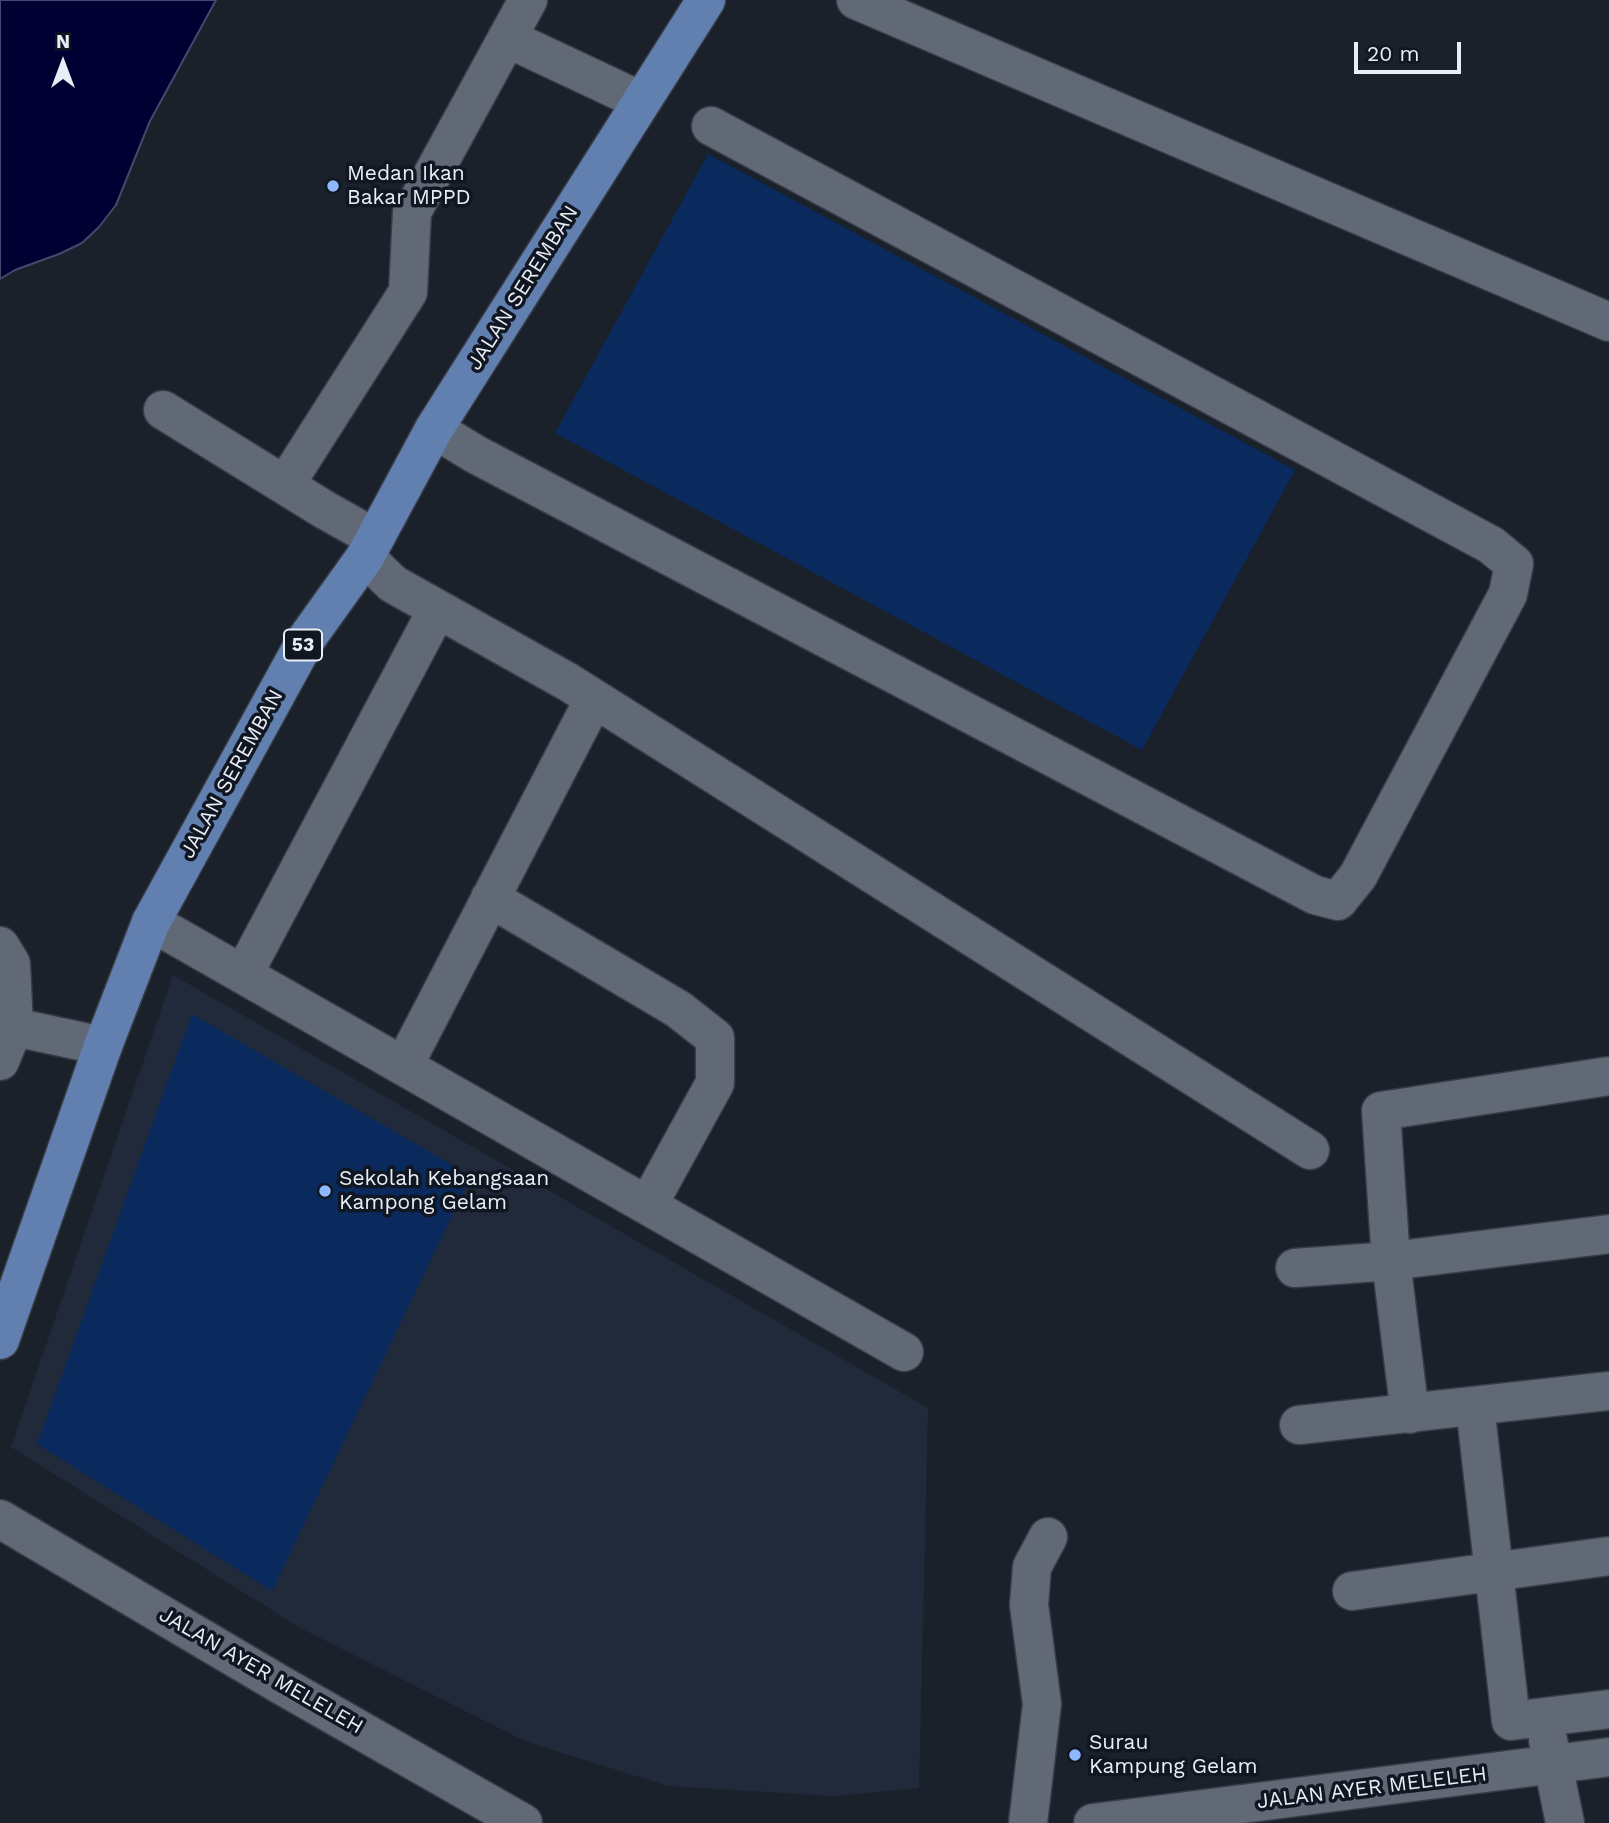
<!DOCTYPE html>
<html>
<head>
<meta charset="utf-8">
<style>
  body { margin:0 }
  #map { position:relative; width:1609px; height:1823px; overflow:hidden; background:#1a212b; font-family:"Work Sans",sans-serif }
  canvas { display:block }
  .north { position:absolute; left:28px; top:28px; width:70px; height:70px; -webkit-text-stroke:5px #111722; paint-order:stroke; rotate:0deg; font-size:19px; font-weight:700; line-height:28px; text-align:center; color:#e9edf5 }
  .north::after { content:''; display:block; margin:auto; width:24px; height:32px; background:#e9edf5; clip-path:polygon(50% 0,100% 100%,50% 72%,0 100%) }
  .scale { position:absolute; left:1354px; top:42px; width:107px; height:32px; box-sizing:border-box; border:4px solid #e9edf5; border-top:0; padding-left:9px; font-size:21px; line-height:24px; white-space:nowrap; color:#e9edf5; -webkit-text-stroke:5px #111722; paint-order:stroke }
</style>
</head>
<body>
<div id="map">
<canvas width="1609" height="1823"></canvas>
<div class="north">N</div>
<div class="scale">20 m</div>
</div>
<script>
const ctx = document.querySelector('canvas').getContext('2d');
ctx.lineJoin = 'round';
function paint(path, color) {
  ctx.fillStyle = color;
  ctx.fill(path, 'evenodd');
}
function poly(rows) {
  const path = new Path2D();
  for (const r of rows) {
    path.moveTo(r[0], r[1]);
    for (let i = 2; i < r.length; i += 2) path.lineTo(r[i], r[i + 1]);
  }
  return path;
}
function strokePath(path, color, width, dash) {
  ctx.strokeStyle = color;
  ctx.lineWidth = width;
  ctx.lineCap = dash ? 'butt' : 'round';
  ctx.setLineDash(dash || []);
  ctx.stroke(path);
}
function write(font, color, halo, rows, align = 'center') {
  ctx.font = font + ' "Work Sans",sans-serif';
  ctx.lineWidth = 7;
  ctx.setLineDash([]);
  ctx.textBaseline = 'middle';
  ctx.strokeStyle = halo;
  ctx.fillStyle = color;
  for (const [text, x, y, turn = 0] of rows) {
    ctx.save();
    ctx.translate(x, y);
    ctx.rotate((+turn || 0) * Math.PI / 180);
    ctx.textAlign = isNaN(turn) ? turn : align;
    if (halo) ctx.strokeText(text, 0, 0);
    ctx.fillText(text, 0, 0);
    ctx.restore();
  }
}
paint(poly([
  [173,975,928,1408,919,1788,833,1796,668,1786,527,1742,302,1629,11,1447]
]), '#212a3a');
paint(poly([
  [708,154,1295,470,1142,750,555,433],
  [192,1014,471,1176,272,1591,37,1444]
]), '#0a2a5d');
const water = poly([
  [0,0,216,0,150,121,116,205,99,227,82,243,59,254,15,270,0,279,0,0]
]);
paint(water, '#003');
strokePath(water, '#46476d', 2);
const minor = poly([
  [856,0,1609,322],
  [507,38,641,101],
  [163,410,325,510,375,538],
  [434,429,475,454,1315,895,1338,901,1358,876,1508,594,1514,564,1491,545,711,126],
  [285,485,408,292,412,212,528,0],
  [365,557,393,584,568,682,1310,1150],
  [490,898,678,1009,715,1038,715,1083,648,1205],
  [151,922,904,1352],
  [0,946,11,964,14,1027,0,1061],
  [244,973,437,610],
  [14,1027,103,1046],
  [404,1065,594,699],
  [1295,1268,1391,1261,1609,1234],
  [1475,1406,1511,1721,1609,1709],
  [1410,1414,1391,1261,1381,1111,1609,1076],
  [1299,1425,1609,1391],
  [0,1519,281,1685,523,1823],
  [1352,1591,1609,1556],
  [1548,1740,1565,1823],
  [1028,1823,1042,1704,1029,1605,1032,1567,1048,1537],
  [1093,1823,1609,1757]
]);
const major = poly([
  [0,1340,103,1046,151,922,307,638,365,557,434,429,706,0]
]);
strokePath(minor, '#373c46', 41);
strokePath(major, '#373c46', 41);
strokePath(minor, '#616976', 38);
strokePath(major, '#617faf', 38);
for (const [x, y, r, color] of [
  [333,186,7,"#8eb8fd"],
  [325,1191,7,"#8eb8fd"],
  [1075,1755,7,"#8eb8fd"]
]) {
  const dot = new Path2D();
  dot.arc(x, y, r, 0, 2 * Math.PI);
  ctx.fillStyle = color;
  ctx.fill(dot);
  strokePath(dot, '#111722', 2.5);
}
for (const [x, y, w] of [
  [303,645,38]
]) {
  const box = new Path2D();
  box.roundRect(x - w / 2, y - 15.5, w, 31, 5);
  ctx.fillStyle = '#111722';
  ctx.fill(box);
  strokePath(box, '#e9edf5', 2);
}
write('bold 19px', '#e9edf5', null, [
  ["53",303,645]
]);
write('21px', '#e9edf5', '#111722', [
  ["Medan Ikan",347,174],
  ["Bakar MPPD",347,198],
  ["Sekolah Kebangsaan",339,1179],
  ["Kampong Gelam",339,1203],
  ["Surau",1089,1743],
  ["Kampung Gelam",1089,1767]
], 'left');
write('21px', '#e9edf5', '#111722', [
  ["JALAN SEREMBAN",523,288,-58],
  ["JALAN SEREMBAN",232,774,-61],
  ["JALAN AYER MELELEH",261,1671,30],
  ["JALAN AYER MELELEH",1372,1788,-7]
]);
</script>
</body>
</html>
